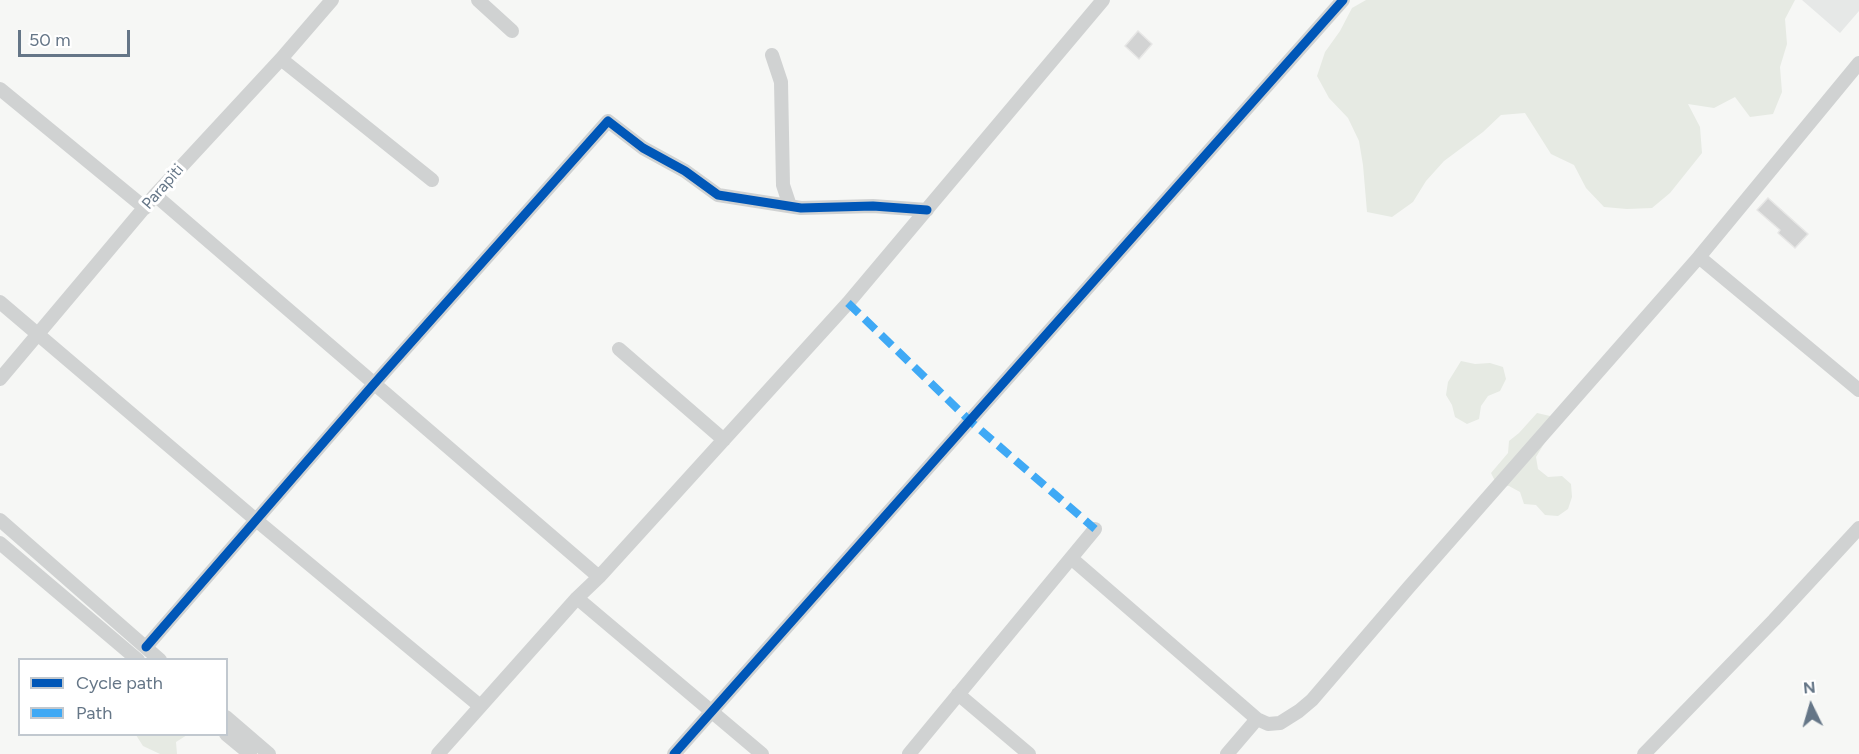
<!DOCTYPE html>
<html>
<head>
<meta charset="utf-8">
<style>
  body { margin:0 }
  #map { position:relative; width:1859px; height:754px; overflow:hidden; background:#f6f7f5; font-family:Figtree,sans-serif }
  canvas { display:block }
  .legend { position:absolute; left:18px; top:658px; width:210px; height:78px; box-sizing:border-box; background:#fff; border:2px solid #c1c8cf; margin:0; padding:8px 10px; list-style:none; font-size:18px; color:#657687 }
  .legend li { display:flex; align-items:center; gap:12px; height:30px }
  .legend b { width:30px; border:2px solid #c1c8cf }
  .north { position:absolute; left:1781px; top:676px; width:60px; height:60px; -webkit-text-stroke:4px #fff; paint-order:stroke; rotate:355deg; font-size:16px; font-weight:700; line-height:24px; text-align:center; color:#657687 }
  .north::after { content:''; display:block; margin:auto; width:21px; height:27px; background:#657687; clip-path:polygon(50% 0,100% 100%,50% 72%,0 100%) }
  .scale { position:absolute; left:18px; top:30px; width:112px; height:27px; box-sizing:border-box; border:3px solid #657687; border-top:0; padding-left:8px; font-size:18px; line-height:21px; white-space:nowrap; color:#657687; -webkit-text-stroke:4px #fff; paint-order:stroke }
</style>
</head>
<body>
<div id="map">
<canvas width="1859" height="754"></canvas>
<ul class="legend">
<li><b style="height:8px;background:#0057b8"></b>Cycle path</li>
<li><b style="height:8px;background:#3fa9f5"></b>Path</li>
</ul>
<div class="north">N</div>
<div class="scale">50 m</div>
</div>
<script>
const ctx = document.querySelector('canvas').getContext('2d');
ctx.lineJoin = 'round';
function paint(path, color) {
  ctx.fillStyle = color;
  ctx.fill(path, 'evenodd');
}
function poly(rows) {
  const path = new Path2D();
  for (const r of rows) {
    path.moveTo(r[0], r[1]);
    for (let i = 2; i < r.length; i += 2) path.lineTo(r[i], r[i + 1]);
  }
  return path;
}
function strokePath(path, color, width, dash) {
  ctx.strokeStyle = color;
  ctx.lineWidth = width;
  ctx.lineCap = dash ? 'butt' : 'round';
  ctx.setLineDash(dash || []);
  ctx.stroke(path);
}
function write(font, color, halo, rows, align = 'center') {
  ctx.font = font + ' Figtree,sans-serif';
  ctx.lineWidth = 6;
  ctx.setLineDash([]);
  ctx.textBaseline = 'middle';
  ctx.strokeStyle = halo;
  ctx.fillStyle = color;
  for (const [text, x, y, turn = 0] of rows) {
    ctx.save();
    ctx.translate(x, y);
    ctx.rotate((+turn || 0) * Math.PI / 180);
    ctx.textAlign = isNaN(turn) ? turn : align;
    if (halo) ctx.strokeText(text, 0, 0);
    ctx.fillText(text, 0, 0);
    ctx.restore();
  }
}
paint(poly([
  [1802,0,1859,0,1859,11,1840,33]
]), '#e6e8e7');
paint(poly([
  [1366,0,1795,0,1785,19,1787,44,1780,67,1782,92,1773,114,1750,117,1735,97,1714,108,1688,104,1700,127,1702,153,1670,193,1652,208,1627,209,1604,207,1586,188,1574,165,1551,154,1525,113,1501,115,1483,132,1444,161,1426,181,1413,202,1392,217,1367,212,1363,165,1359,141,1348,118,1329,98,1317,76,1325,52,1340,31,1352,8],
  [1461,361,1475,364,1490,363,1503,367,1506,379,1500,391,1488,396,1481,406,1479,419,1467,424,1455,417,1452,405,1446,395,1448,382],
  [1537,413,1550,416,1553,429,1536,457,1538,469,1548,477,1562,476,1571,484,1572,497,1568,509,1558,516,1545,515,1536,505,1524,504,1520,492,1509,486,1497,485,1491,473,1508,453,1509,441,1519,433],
  [136,735,136,734,187,735,176,742,177,754,160,754,143,746]
]), '#e6eae3');
const building = poly([
  [1138,31,1152,44,1139,59,1125,46,1138,31],
  [1768,198,1808,234,1795,248,1778,233,1780,230,1757,210,1768,198]
]);
paint(building, '#d2d3d3');
strokePath(building, '#e6e6e5', 1.5);
strokePath(poly([
  [478,0,512,31],
  [772,55,781,82,783,185,790,206],
  [281,59,432,180],
  [0,89,145,208],
  [155,195,599,577,577,598,762,754],
  [1699,257,1859,390],
  [0,302,256,520,480,706],
  [619,349,724,440],
  [0,379,155,195,281,59,332,0],
  [0,520,160,660],
  [0,543,138,660],
  [1071,558,1257,719,1227,754],
  [599,577,848,303,1103,0],
  [146,647,374,384,608,121,643,148,685,171,718,195,801,208,873,206,927,210],
  [958,694,1029,754],
  [226,717,269,754],
  [1257,719,1268,724,1280,723,1299,711,1312,700,1409,587,1699,257,1859,63],
  [226,734,250,754],
  [438,754,577,598],
  [674,754,1343,0],
  [909,754,1095,529],
  [1644,754,1774,620,1859,528]
]), '#d0d2d2', 14);
strokePath(poly([
  [848,303,970,421,1095,529]
]), '#3fa9f5', 8, [15, 8]);
strokePath(poly([
  [146,647,374,384,608,121,643,148,685,171,718,195,801,208,873,206,927,210],
  [674,754,1343,0]
]), '#0057b8', 9);
write('16px', '#657687', '#fff', [
  ["Parapiti",163,187,-49]
]);
</script>
</body>
</html>
